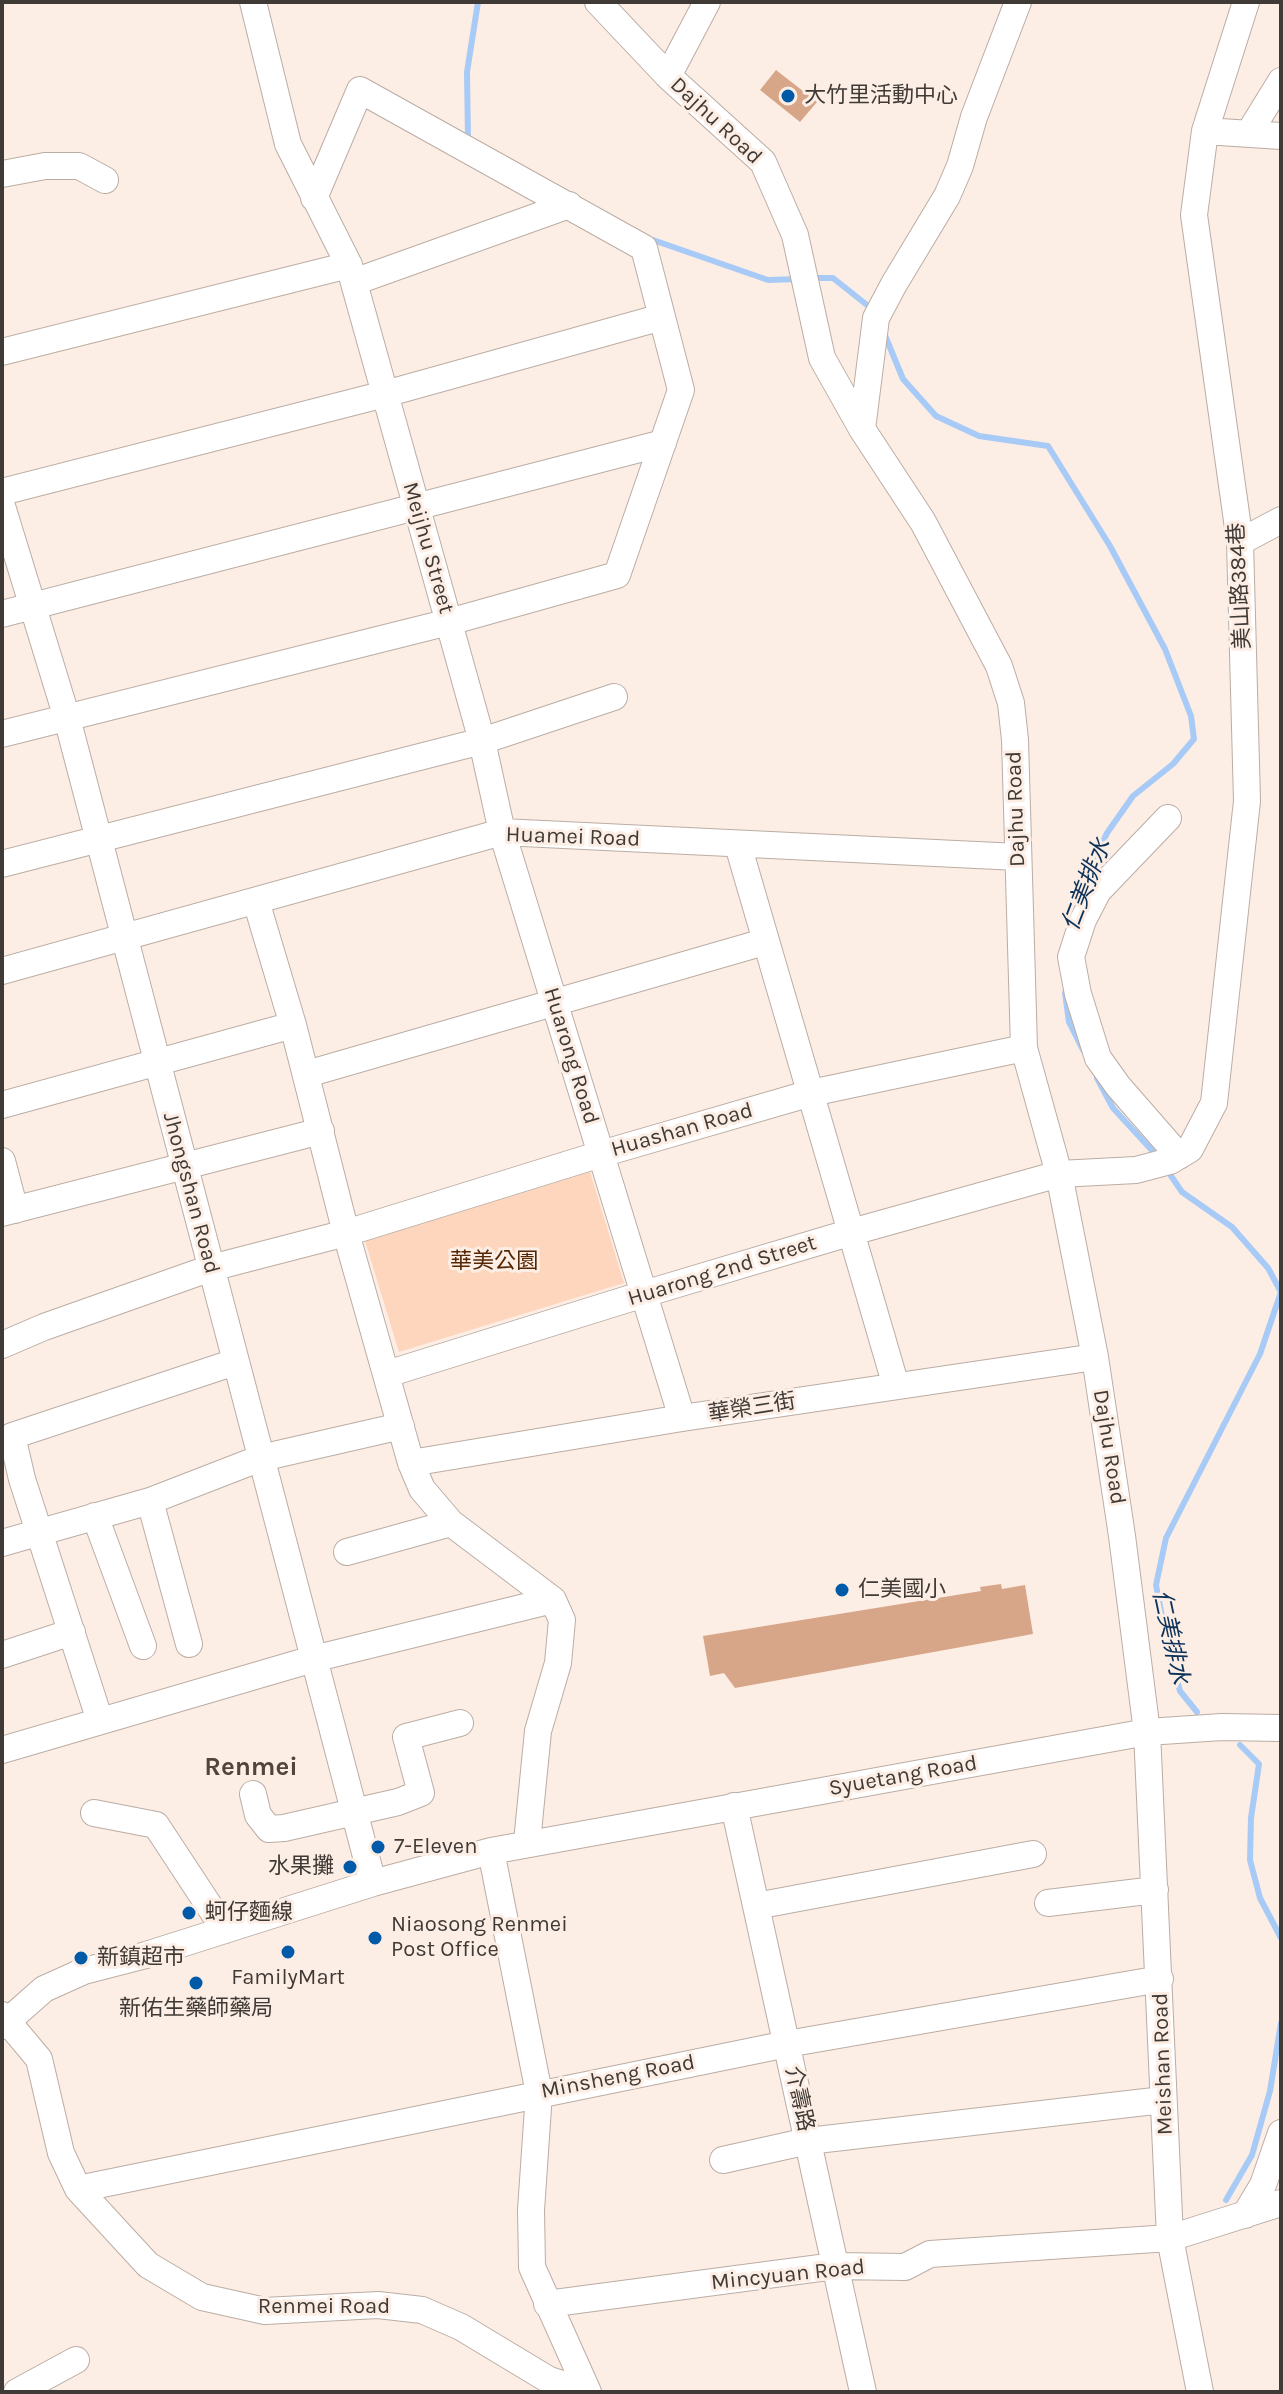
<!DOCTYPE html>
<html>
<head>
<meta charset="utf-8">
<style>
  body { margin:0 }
  #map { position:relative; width:1283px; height:2394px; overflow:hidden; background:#fdeee5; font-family:Karla,sans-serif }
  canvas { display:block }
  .frame { position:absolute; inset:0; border:4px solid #403a36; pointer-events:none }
</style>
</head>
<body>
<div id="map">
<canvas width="1283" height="2394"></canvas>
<div class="frame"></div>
</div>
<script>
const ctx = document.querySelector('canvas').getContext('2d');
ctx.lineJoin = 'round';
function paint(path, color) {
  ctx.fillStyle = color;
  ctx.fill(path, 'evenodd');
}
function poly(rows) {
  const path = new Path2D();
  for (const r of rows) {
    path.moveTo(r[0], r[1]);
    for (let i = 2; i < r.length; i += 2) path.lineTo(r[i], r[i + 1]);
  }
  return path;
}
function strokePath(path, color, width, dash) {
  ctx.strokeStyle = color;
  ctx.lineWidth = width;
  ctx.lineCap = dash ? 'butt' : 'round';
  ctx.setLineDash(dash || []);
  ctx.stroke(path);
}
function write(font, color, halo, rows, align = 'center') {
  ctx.font = font + ' Karla,"Noto Sans TC",sans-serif';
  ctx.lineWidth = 6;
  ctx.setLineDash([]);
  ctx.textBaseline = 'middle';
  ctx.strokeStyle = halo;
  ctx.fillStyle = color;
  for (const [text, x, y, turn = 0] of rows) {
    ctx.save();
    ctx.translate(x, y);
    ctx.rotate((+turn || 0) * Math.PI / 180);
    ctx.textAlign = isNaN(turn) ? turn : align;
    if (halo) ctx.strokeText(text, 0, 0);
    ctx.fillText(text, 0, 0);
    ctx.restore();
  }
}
paint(poly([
  [590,1172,624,1283,399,1352,365,1241]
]), '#fed6be');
strokePath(poly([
  [468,140,467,72,478,2],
  [653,240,768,280,799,279],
  [810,278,833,278,872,309],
  [884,333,903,379,936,416,979,436,1048,446,1110,546,1165,649,1191,716,1194,739,1173,764,1133,796,1107,833,1084,882,1076,908],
  [1065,993,1069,1022,1083,1050],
  [1097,1078,1113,1108,1158,1157],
  [1167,1170,1182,1192,1232,1227,1268,1268,1281,1292,1260,1354,1166,1538,1156,1585,1168,1648,1180,1691,1197,1712],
  [1240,1745,1259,1764,1251,1818,1250,1860,1260,1898,1281,1938],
  [1226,2200,1252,2155,1270,2091,1281,2023]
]), '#a7cbf6', 6);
paint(poly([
  [776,70,817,102,800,122,760,90],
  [1001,1584,1002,1589,1025,1585,1033,1634,735,1688,724,1673,710,1676,703,1636,981,1591,980,1587]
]), '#d7a688');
const minor = poly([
  [253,2,288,144,349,265,482,741,502,832,682,1418],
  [598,2,668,76,763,162,795,235,822,358,862,429,923,522,999,666,1011,703,1015,740,1024,1048,1059,1174,1095,1357,1122,1536,1147,1732,1170,2238,1200,2392],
  [668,76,707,2],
  [1205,131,1281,136],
  [1249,133,1281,81],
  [2,174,45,166,79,166,105,180],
  [354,282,569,205],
  [2,352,349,265],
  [862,429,876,318,894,284,947,196,960,166,974,117,1018,2],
  [2,492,385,394,662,317],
  [2,506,67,718,373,1883],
  [1240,542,1281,520],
  [2,614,663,443],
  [2,734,449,622,617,575,681,390,644,248,360,90,314,198],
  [1168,818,1098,891,1083,920,1071,957,1078,994,1098,1058,1118,1086,1179,1156],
  [738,845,896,1386],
  [2,864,482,741,614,697],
  [256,901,293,1025,346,1233,411,1463,422,1489,451,1523,553,1600,562,1620,558,1663,538,1731,527,1842],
  [2,971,502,832,1018,857],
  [307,1074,764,942],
  [2,1105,293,1025],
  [2,1161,15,1210],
  [2,1213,321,1131],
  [2,1345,44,1327,211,1268,346,1233,601,1154,811,1093,1024,1048],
  [387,1374,644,1294,852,1232,1059,1174,1136,1170,1170,1161,1190,1149,1214,1103,1247,801,1240,542,1194,215,1205,131,1246,2],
  [411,1463,682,1418,1095,1357],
  [150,1501,189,1644],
  [95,1516,143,1646],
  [2,1543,150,1501,261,1458,401,1426],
  [347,1552,451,1523],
  [2,1655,72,1632],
  [100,1721,22,1479,12,1436,235,1362],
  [2,1750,313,1659,553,1600],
  [253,1794,258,1815,269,1829,284,1828,398,1802,421,1793,406,1737,460,1723],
  [734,1806,863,2392],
  [94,1813,156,1825,225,1930],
  [491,1851,539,2093,531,2210,532,2267,588,2392],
  [1048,1903,1155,1890],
  [756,1906,1033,1854],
  [2,2015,39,2059,61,2153,78,2189,148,2265,202,2297,265,2311,378,2305,422,2310,461,2327,549,2380,588,2392],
  [2,2026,44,1989,84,1971,146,1955,373,1883,491,1851,1147,1732,1222,1727,1281,1728],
  [723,2160,808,2141,1163,2100],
  [78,2189,787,2044,1160,1979],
  [1245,2215,1263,2185,1281,2133],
  [547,2304,835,2266,905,2267,930,2254,1170,2238,1281,2203],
  [17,2392,76,2360]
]);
strokePath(minor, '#bbada4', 28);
strokePath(minor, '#fff', 26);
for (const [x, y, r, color] of [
  [788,96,8,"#005aa7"],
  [842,1590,8,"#005aa7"],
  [378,1847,8,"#005aa7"],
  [350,1867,8,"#005aa7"],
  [189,1913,8,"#005aa7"],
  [375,1938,8,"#005aa7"],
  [288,1952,8,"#005aa7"],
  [81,1958,8,"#005aa7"],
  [196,1983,8,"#005aa7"]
]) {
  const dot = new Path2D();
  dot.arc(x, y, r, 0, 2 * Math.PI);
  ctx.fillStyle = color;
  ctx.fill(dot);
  strokePath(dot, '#fdeee5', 3);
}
write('22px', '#403a36', '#fdeee5', [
  ["大竹里活動中心",804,96],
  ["仁美國小",858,1590],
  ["7-Eleven",394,1847],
  ["水果攤",334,1867,"right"],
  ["蚵仔麵線",205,1913],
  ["Niaosong Renmei",391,1925],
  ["Post Office",391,1950],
  ["新鎮超市",97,1958],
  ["FamilyMart",288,1978,"center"],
  ["新佑生藥師藥局",196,2009,"center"]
], 'left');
write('22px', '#403a36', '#fdeee5', [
  ["Dajhu Road",716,121,43],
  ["Meijhu Street",428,548,74],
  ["美山路384巷",1240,586,-93],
  ["Dajhu Road",1016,809,-92],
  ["Huamei Road",573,837,2],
  ["Huarong Road",571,1056,73],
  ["Huashan Road",682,1130,-16],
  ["Jhongshan Road",191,1193,75],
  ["Huarong 2nd Street",722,1271,-17],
  ["華榮三街",752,1408,-9],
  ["Dajhu Road",1109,1447,81],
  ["Syuetang Road",903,1776,-10],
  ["Meishan Road",1163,2064,-92],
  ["Minsheng Road",618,2077,-11],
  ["介壽路",799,2099,78],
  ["Mincyuan Road",788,2275,-6],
  ["Renmei Road",324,2307]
]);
write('22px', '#552704', '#fdeee5', [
  ["華美公園",494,1262]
]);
write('italic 24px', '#0e335a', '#fdeee5', [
  ["仁美排水",1087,885,-69],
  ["仁美排水",1170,1637,78]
]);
write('bold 26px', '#50443c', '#fdeee5', [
  ["Renmei",251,1768]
]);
</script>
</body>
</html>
